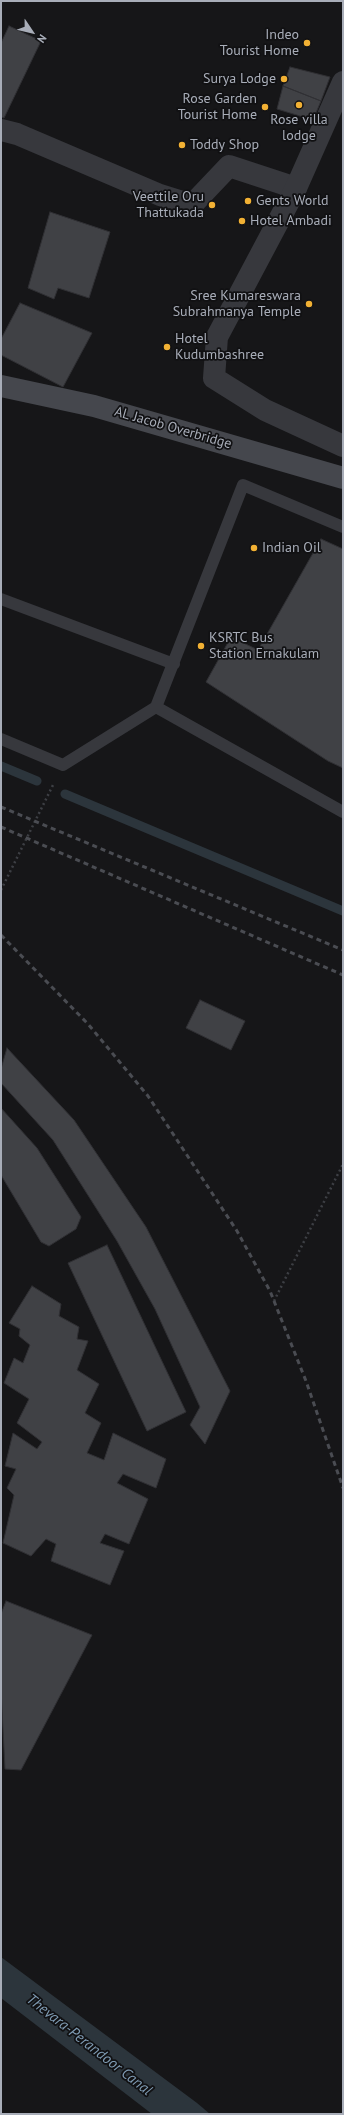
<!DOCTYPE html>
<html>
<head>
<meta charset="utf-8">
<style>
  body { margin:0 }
  #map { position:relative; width:344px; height:2115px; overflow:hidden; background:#161618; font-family:"PT Sans",sans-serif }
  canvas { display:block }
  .frame { position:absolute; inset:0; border:2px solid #a8adb8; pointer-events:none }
  .north { position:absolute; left:12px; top:12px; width:40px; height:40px; -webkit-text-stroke:3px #111113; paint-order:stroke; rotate:125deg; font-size:11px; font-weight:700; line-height:16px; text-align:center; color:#a8adb8 }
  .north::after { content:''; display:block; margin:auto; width:14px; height:18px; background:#a8adb8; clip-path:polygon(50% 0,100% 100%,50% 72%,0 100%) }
</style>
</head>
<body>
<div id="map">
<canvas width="344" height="2115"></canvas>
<div class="frame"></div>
<div class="north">N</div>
</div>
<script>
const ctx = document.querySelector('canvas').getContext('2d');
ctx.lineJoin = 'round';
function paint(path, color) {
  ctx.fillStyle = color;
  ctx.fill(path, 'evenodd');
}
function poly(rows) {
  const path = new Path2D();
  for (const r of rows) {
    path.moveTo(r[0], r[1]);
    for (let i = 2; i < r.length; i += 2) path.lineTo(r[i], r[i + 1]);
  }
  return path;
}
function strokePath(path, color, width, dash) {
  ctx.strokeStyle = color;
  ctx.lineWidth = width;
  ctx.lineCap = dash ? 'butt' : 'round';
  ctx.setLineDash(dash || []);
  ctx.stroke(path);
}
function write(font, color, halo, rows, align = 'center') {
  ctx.font = font + ' "PT Sans",sans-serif';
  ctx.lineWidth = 3.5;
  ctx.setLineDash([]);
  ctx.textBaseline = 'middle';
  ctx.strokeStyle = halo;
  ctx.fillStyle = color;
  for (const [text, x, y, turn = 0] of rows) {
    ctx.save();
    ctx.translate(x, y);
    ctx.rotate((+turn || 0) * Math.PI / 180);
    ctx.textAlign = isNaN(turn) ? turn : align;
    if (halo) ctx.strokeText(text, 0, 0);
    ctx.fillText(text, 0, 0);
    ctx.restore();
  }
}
paint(poly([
  [1,1957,197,2103,210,2114,152,2114,1,1998]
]), '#2c353c');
strokePath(poly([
  [1,766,37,781],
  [65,794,343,911]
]), '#2c353c', 9);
const building = poly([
  [9,26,41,41,4,118,1,117,1,43,9,26],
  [290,67,330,77,321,101,283,86,290,67],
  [283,86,321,101,313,120,277,109,283,86],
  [50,212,110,232,89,298,58,288,54,299,28,288,50,212],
  [20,303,92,333,63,387,1,355,1,339,20,303],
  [321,539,343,549,343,768,328,761,206,682,231,637,258,650,321,539],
  [200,1000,245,1021,231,1050,186,1028,200,1000],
  [7,1048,74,1120,146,1227,230,1391,205,1444,190,1425,200,1407,155,1309,117,1241,53,1140,1,1083,1,1069,7,1048],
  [1,1108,37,1148,81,1217,76,1229,49,1246,41,1242,1,1175,1,1108],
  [107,1245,186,1412,147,1431,68,1263,107,1245],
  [32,1286,61,1304,59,1316,79,1327,77,1339,88,1341,77,1370,99,1384,85,1413,101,1423,87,1453,104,1460,113,1433,166,1459,156,1488,123,1474,117,1483,148,1499,129,1544,105,1534,100,1543,124,1551,110,1585,51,1561,56,1544,46,1539,31,1556,3,1543,14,1495,7,1488,16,1469,5,1466,13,1433,37,1449,42,1442,17,1423,29,1399,4,1383,14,1358,23,1363,30,1345,19,1336,20,1329,9,1323,32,1286],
  [6,1601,92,1635,21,1770,5,1769,1,1689,1,1614,6,1601]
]);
paint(building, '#404145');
strokePath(building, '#303034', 1);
strokePath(poly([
  [1,890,54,783],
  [274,1301,343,1164]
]), '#3d3f44', 2.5, [2, 3]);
strokePath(poly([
  [1,599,174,664],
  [156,707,343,812],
  [1,739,63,765,156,707,243,485,343,527]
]), '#37383d', 12);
strokePath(poly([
  [1,130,17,134,160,195,192,205,229,166,296,188]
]), '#37383d', 22);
strokePath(poly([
  [343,82,296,188,217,337,214,378,265,410,343,446]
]), '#37383d', 22);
strokePath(poly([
  [1,386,94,406,343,478]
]), '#45474d', 22);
strokePath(poly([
  [1,807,343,950],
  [1,827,343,975],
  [1,935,88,1024,148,1096,237,1231,270,1291,306,1381,343,1488]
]), '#4a4c52', 3, [5, 4]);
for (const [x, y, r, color] of [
  [307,43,4,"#f2b134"],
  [284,79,4,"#f2b134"],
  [299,105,4,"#f2b134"],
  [265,107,4,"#f2b134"],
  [182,145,4,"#f2b134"],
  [248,201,4,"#f2b134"],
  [212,205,4,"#f2b134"],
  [242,221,4,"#f2b134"],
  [309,304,4,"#f2b134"],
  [167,347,4,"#f2b134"],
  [254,548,4,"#f2b134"],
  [201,646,4,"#f2b134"]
]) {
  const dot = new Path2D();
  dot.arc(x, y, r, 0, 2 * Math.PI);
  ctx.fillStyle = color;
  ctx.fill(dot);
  strokePath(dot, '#111113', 1.5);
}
write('14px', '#a8adb8', '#111113', [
  ["Indeo",299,35,"right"],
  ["Tourist Home",299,51,"right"],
  ["Surya Lodge",276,79,"right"],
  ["Rose Garden",257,99,"right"],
  ["Tourist Home",257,115,"right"],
  ["Rose villa",299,120,"center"],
  ["lodge",299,136,"center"],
  ["Toddy Shop",190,145],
  ["Veettile Oru",204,197,"right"],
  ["Thattukada",204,213,"right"],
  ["Gents World",256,201],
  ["Hotel Ambadi",250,221],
  ["Sree Kumareswara",301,296,"right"],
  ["Subrahmanya Temple",301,312,"right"],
  ["Hotel",175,339],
  ["Kudumbashree",175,355],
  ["Indian Oil",262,548],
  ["KSRTC Bus",209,638],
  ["Station Ernakulam",209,654]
], 'left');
write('14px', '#a8adb8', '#111113', [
  ["AL Jacob Overbridge",173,428,16]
]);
write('italic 15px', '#7f9bb3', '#111113', [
  ["Thevara-Perandoor Canal",89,2045,38]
]);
</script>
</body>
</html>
